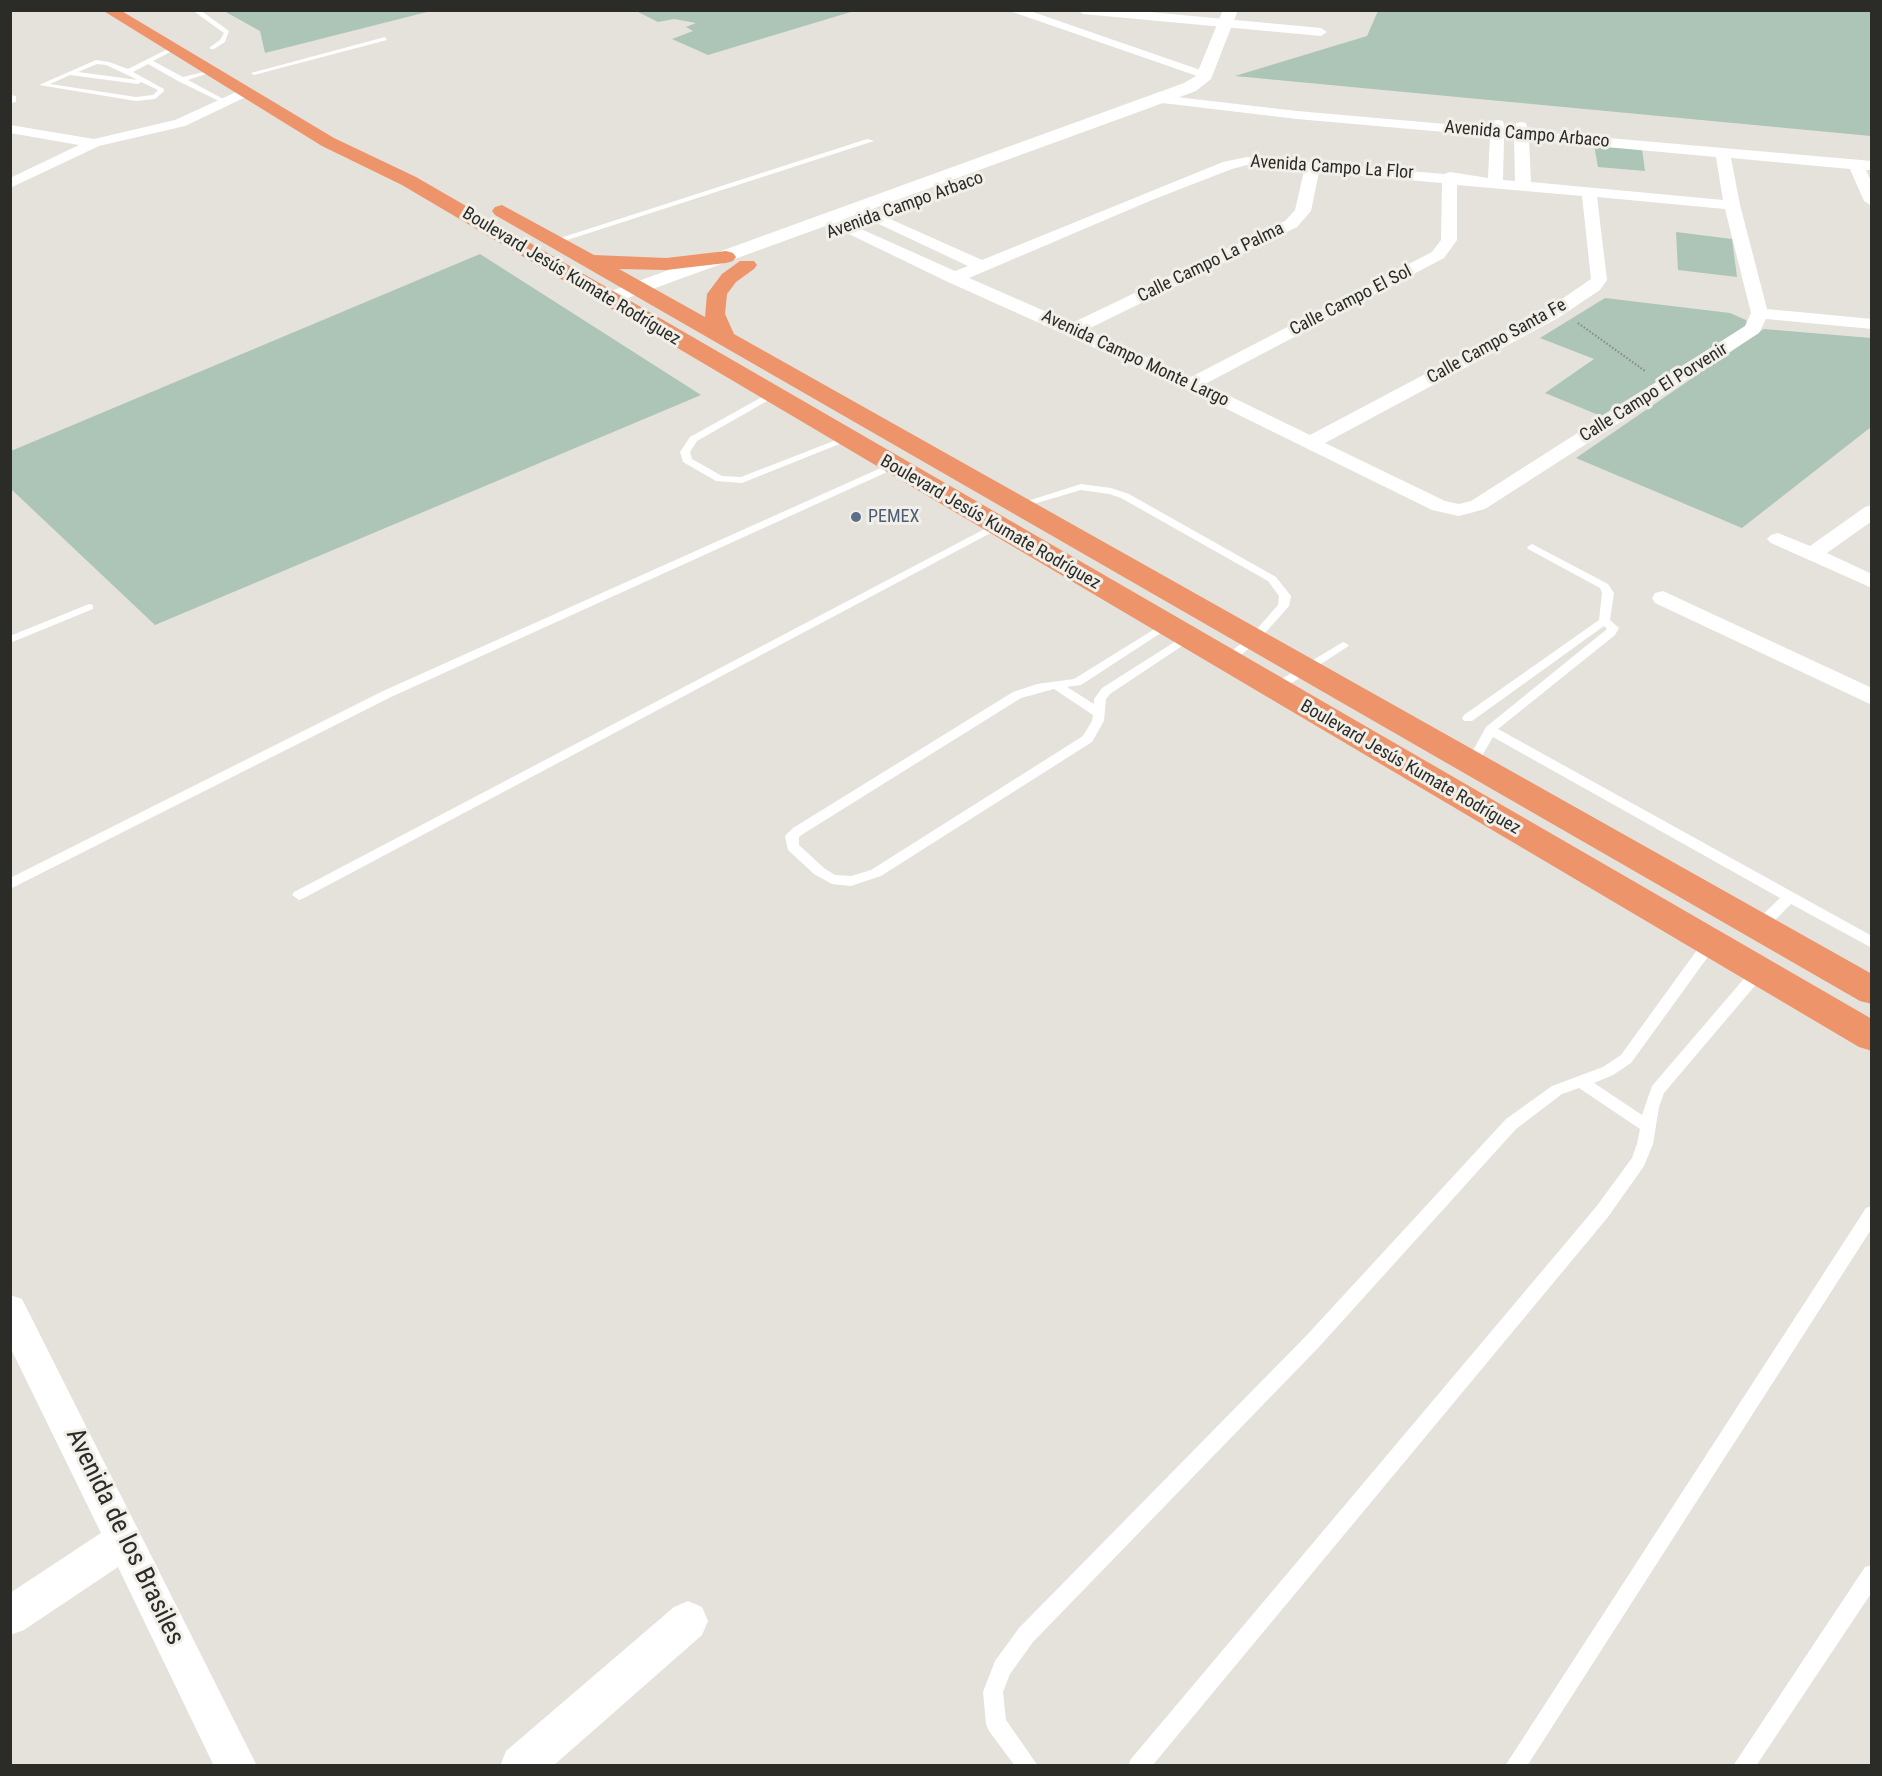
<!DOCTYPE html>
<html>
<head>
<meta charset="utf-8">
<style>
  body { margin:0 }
  #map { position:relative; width:1882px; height:1776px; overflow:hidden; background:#e4e2db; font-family:"Roboto Condensed",sans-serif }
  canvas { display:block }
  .frame { position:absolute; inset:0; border:12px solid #2b2b28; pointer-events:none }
</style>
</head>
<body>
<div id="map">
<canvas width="1882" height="1776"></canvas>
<div class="frame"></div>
</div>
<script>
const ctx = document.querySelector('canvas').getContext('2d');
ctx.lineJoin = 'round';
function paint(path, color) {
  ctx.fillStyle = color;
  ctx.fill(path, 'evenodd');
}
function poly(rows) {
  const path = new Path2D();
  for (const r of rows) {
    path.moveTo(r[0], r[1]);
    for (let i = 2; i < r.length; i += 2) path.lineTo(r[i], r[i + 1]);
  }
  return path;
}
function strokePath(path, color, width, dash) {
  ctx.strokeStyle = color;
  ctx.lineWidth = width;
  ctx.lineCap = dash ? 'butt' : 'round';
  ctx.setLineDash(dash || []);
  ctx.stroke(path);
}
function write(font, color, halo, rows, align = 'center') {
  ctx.font = font + ' "Roboto Condensed",sans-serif';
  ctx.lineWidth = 6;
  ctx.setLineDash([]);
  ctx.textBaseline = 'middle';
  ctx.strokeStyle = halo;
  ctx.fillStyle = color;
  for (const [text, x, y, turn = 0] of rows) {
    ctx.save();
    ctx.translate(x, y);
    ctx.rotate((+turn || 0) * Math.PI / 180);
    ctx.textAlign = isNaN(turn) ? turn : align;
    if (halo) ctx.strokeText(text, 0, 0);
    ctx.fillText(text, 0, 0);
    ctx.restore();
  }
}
paint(poly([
  [224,11,431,11,265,53,260,31],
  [636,11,854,11,708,55,672,39,693,31,686,27,696,23,674,19,658,22],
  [1378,11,1871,11,1871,136,1235,76,1367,36],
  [1594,145,1642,149,1645,171,1598,167],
  [1676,232,1732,239,1737,277,1678,270],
  [480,254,701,395,155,625,11,489,11,451],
  [1605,298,1730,313,1746,320,1748,325,1601,416,1545,393,1594,359,1540,338],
  [1764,329,1871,338,1871,427,1742,528,1576,458]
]), '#acc5b6');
strokePath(poly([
  [1578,323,1645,371]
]), '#888782', 2, [1.5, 2]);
paint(poly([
  [192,10,200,10,229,31,225,42,214,49,210,49,210,47,220,40,224,33,192,10],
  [385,37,387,40,254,75,251,73,385,37],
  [172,47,174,50,153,61,183,77,212,70,212,72,188,80,227,101,227,103,223,103,178,81,148,64,133,72,164,89,164,91,155,99,136,101,39,85,96,60,109,62,128,69,172,47],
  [97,64,106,65,138,80,78,72,97,64],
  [70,75,138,84,141,82,158,90,153,95,136,97,50,84,70,75],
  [867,139,874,141,558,243,551,241,867,139],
  [771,392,776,395,774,397,697,441,690,452,692,459,722,476,741,477,844,437,852,439,742,483,716,481,683,462,680,452,690,437,771,392],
  [892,463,897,466,896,468,391,697,10,889,10,878,383,691,892,463],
  [1081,484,1111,488,1129,494,1276,577,1291,596,1289,606,1258,641,1230,664,1222,664,1220,661,1222,658,1250,637,1278,605,1279,596,1268,581,1121,498,1109,494,1081,490,1020,508,1015,505,1081,484],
  [996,523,1001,526,1000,528,304,898,299,900,292,895,294,892,996,523],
  [1532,544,1608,584,1614,593,1610,620,1619,628,1615,635,1498,729,1872,936,1872,948,1791,904,1764,931,1754,931,1752,927,1754,923,1780,898,1493,737,1476,766,1468,766,1466,763,1486,727,1607,629,1604,626,1472,721,1464,721,1462,718,1464,715,1599,620,1602,593,1600,588,1528,549,1527,547,1532,544],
  [89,604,93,605,93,609,10,643,10,636,89,604],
  [1166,622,1170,623,1170,627,1081,685,1067,687,1094,704,1094,699,1102,688,1184,636,1188,635,1194,638,1110,694,1106,699,1104,721,1092,742,881,876,851,886,832,884,814,874,788,850,785,836,793,828,1013,692,1037,684,1074,679,1166,622],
  [1054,689,1093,715,1092,721,1083,736,871,870,851,876,835,875,824,868,799,845,799,837,803,834,1021,698,1054,689],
  [1343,642,1349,645,1347,647,1278,692,1270,692,1268,689,1270,686,1343,642],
  [1710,938,1715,939,1717,943,1715,947,1631,1063,1613,1075,1594,1083,1642,1115,1652,1086,1754,967,1764,967,1766,971,1764,975,1664,1093,1659,1107,1653,1144,1644,1166,1608,1217,1152,1766,1128,1766,1131,1759,1596,1207,1632,1158,1637,1144,1640,1129,1579,1088,1562,1094,1516,1129,1318,1348,1033,1642,1010,1674,1003,1692,1006,1720,1038,1766,1015,1766,989,1731,986,1724,983,1692,995,1661,1019,1628,1306,1336,1506,1119,1552,1086,1603,1067,1621,1055,1705,939,1710,938],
  [1872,1206,1872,1228,1527,1766,1505,1766,1866,1208,1872,1206],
  [1872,1565,1872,1592,1756,1766,1733,1766,1865,1567,1872,1565]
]), '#fff');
paint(poly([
  [1007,10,1027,10,1212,74,1210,77,1200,77,1007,10],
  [1077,10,1128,10,1321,28,1327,32,1321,36,1083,14,1077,10],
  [245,88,252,92,250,95,185,126,99,146,10,188,10,178,79,145,10,133,10,125,94,139,175,120,245,88],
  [10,95,16,96,16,102,10,103,10,95],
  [1159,95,1297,111,1491,128,1493,121,1498,120,1503,121,1505,129,1514,130,1516,123,1521,122,1526,123,1528,131,1872,161,1872,170,1866,170,1872,183,1872,206,1864,201,1850,169,1731,158,1740,205,1767,309,1872,319,1872,329,1766,319,1759,333,1485,509,1459,516,1432,510,1184,388,948,282,820,220,822,217,834,217,955,271,968,266,847,209,855,204,861,206,982,260,1223,162,1247,157,1444,174,1450,172,1488,178,1490,136,1297,119,1154,102,1152,99,1159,95],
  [1504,138,1514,139,1515,181,1503,180,1504,138],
  [1529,140,1716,157,1723,200,1531,182,1529,140],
  [1247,165,1304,171,1295,210,1285,221,1072,323,969,278,1152,200,1232,169,1247,165],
  [1319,172,1442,183,1441,240,1432,252,1191,377,1086,330,1297,227,1311,211,1319,172],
  [1457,185,1582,196,1591,279,1546,310,1310,435,1205,384,1444,258,1457,240,1457,185],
  [1597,197,1725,209,1751,313,1745,326,1471,501,1459,504,1445,501,1325,443,1558,318,1600,290,1607,280,1597,197],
  [1872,505,1872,521,1827,553,1872,574,1872,588,1771,543,1767,539,1771,535,1778,533,1810,546,1865,507,1872,505],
  [1663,591,1872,688,1872,705,1655,603,1652,598,1655,593,1663,591],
  [10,1295,22,1299,257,1766,214,1766,118,1567,24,1630,10,1635,10,1593,101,1533,10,1347,10,1295],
  [688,1601,702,1607,708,1621,702,1635,553,1766,500,1766,506,1751,674,1607,688,1601]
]), '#fff');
paint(poly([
  [1223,10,1238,10,1211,79,1196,91,614,303,607,305,600,303,597,299,600,295,1184,83,1196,76,1223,10]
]), '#fff');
paint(poly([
  [102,10,120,10,334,138,416,177,1872,1019,1872,1051,1859,1047,402,185,322,146,102,10],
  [502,205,594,255,666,258,726,251,733,253,736,257,733,261,726,263,666,270,619,269,705,317,707,294,722,274,740,261,754,261,757,265,754,269,736,282,727,294,725,314,734,334,1872,974,1872,1004,1860,1001,495,215,492,211,495,207,502,205]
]), '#ee946b');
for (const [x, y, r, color] of [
  [856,517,6,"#5c6f8a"]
]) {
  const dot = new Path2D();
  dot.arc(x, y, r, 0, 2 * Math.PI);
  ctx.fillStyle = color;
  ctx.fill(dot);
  strokePath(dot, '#f1efe8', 2);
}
write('18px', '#2b2b28', '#f1efe8', [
  ["Avenida Campo Arbaco",1527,135,5],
  ["Avenida Campo La Flor",1332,168,4],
  ["Avenida Campo Arbaco",905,206,-20],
  ["Calle Campo La Palma",1211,263,-26],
  ["Boulevard Jesús Kumate Rodríguez",571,277,31],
  ["Calle Campo El Sol",1351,301,-27],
  ["Calle Campo Santa Fe",1497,342,-29],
  ["Avenida Campo Monte Largo",1135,359,25],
  ["Calle Campo El Porvenir",1654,393,-32],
  ["Boulevard Jesús Kumate Rodríguez",990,523,30],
  ["Boulevard Jesús Kumate Rodríguez",1410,768,30]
]);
write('18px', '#4e5e75', '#f1efe8', [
  ["PEMEX",868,517]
], 'left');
write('26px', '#2b2b28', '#f1efe8', [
  ["Avenida de los Brasiles",124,1537,64]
]);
</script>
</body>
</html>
